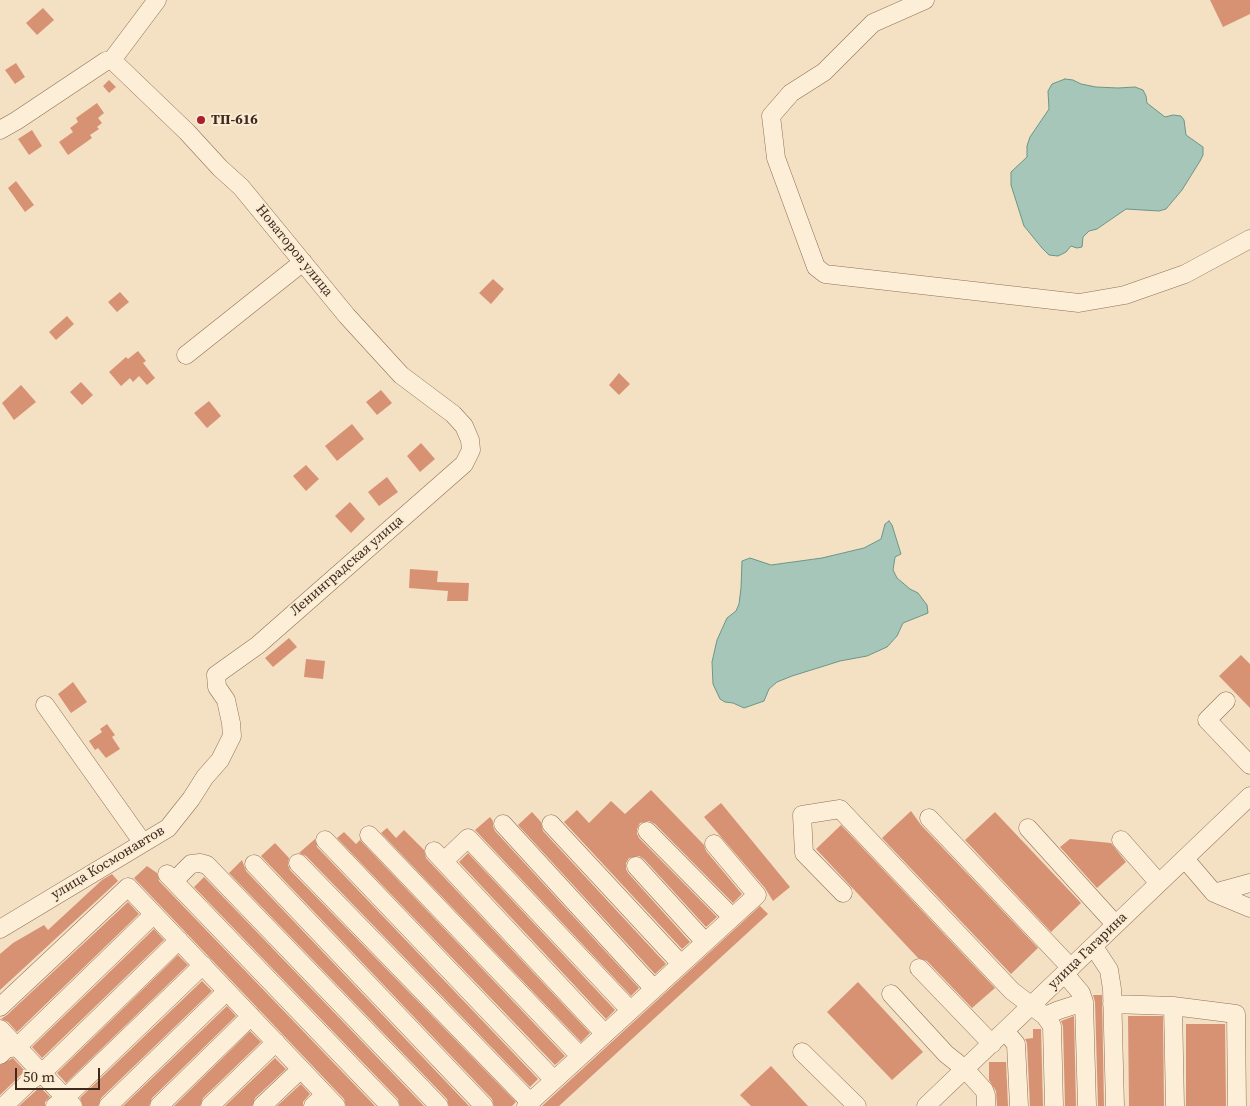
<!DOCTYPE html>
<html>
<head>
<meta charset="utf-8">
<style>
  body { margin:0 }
  #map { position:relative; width:1250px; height:1106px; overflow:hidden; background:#f4e0c3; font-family:"Source Serif 4",serif }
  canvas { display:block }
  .scale { position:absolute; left:15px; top:1068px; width:85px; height:22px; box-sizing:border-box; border:2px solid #3f291d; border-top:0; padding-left:6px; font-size:15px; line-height:18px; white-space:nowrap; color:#3f291d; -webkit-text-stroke:4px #faebd3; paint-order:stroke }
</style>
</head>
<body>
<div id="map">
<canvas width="1250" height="1106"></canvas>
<div class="scale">50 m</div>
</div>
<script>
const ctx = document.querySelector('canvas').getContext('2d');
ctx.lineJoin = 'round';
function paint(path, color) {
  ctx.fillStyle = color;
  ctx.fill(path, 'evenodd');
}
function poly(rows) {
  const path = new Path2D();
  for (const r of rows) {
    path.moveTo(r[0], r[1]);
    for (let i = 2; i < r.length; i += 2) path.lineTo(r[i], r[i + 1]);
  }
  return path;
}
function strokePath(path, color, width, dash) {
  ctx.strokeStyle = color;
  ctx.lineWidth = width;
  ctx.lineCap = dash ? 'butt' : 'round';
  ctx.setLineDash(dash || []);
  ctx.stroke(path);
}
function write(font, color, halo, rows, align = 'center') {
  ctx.font = font + ' "Source Serif 4",serif';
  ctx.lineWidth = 4;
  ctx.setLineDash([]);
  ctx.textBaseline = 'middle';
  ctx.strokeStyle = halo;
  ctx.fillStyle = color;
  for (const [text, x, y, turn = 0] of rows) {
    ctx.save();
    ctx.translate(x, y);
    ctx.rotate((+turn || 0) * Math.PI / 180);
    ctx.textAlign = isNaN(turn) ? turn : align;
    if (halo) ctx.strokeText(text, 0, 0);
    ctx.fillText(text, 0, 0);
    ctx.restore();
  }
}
const water = poly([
  [1065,79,1073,80,1081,84,1096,87,1118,88,1135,87,1143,90,1146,96,1147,103,1165,117,1173,115,1181,116,1184,120,1186,135,1203,147,1203,155,1200,161,1182,190,1166,209,1159,211,1126,209,1097,229,1089,231,1083,237,1082,247,1077,248,1071,246,1066,252,1058,256,1049,255,1042,248,1024,226,1011,185,1011,172,1027,157,1027,146,1030,137,1049,109,1048,91,1052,84,1065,79],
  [889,521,892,525,901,554,895,557,893,570,897,578,910,589,918,593,927,605,928,613,903,623,897,636,887,647,867,656,840,661,792,676,777,682,769,689,764,701,744,708,733,703,725,702,720,699,713,684,712,662,717,640,727,618,736,611,739,604,741,588,742,561,750,558,771,565,822,558,864,548,881,539,885,524,889,521]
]);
paint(water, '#a5c6b9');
strokePath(water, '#6a9686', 1);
paint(poly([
  [1210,0,1250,0,1250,14,1223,27],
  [43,8,54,20,37,35,26,23],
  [16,63,25,77,15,84,5,70],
  [109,80,116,87,109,93,103,86],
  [97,103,104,113,98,118,102,123,97,127,99,129,90,135,92,138,68,155,59,142,73,132,70,128,78,122,76,118],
  [32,130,42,146,29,155,18,139],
  [16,181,34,205,25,212,8,188],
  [493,279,504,289,491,304,479,293],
  [120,292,129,302,117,312,108,302],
  [67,316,74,324,56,340,49,332],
  [138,351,146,361,143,363,155,378,147,385,139,376,133,382,130,378,121,386,109,372,126,357,128,359],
  [619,373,630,384,619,395,609,385],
  [81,382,93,395,82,405,70,392],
  [21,385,36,402,14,420,2,403],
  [381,390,392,403,377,415,366,402],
  [209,401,221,416,207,428,194,413],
  [352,424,364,439,337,461,325,446],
  [421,443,435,459,420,472,407,456],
  [306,465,319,479,306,491,293,476],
  [387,477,398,492,379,506,368,492],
  [350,502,365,519,351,533,335,516],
  [410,569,438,571,437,582,469,583,468,601,447,601,448,591,409,588],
  [289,638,297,647,273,667,265,658],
  [1241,655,1250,664,1250,708,1219,676],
  [306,659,325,661,323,679,304,677],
  [73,682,87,702,71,713,58,694],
  [107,724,115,735,112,737,120,749,106,758,98,748,95,750,89,741,102,732,100,729],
  [651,790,704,845,706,851,742,894,733,903,655,824,649,821,640,823,637,829,637,834,639,838,717,917,706,927,644,859,639,856,629,858,626,863,626,869,628,873,690,942,682,949,564,822,577,810,589,823,611,801,625,814],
  [721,803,790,887,773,901,765,888,704,817],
  [911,811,921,825,1038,948,1011,974,882,838],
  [532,812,541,822,543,831,666,964,655,974,518,825],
  [995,812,1081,903,1051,932,965,840],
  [490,817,493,821,493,826,495,831,639,988,631,996,475,830],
  [841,825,995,988,972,1008,927,961,918,958,816,849],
  [387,828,396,838,404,830,424,850,426,858,590,1033,581,1042,381,833],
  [344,832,356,844,360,840,565,1056,555,1065,337,838],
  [315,839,317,847,538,1079,530,1087,306,856,299,853],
  [1070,839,1111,843,1126,862,1097,888,1060,847],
  [275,843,289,858,288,865,290,870,516,1102,512,1106,494,1106,492,1099,261,856],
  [468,853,615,1010,606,1019,459,862],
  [242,860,246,871,469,1106,449,1106,447,1099,229,873],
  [147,866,157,873,159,881,375,1106,346,1106,344,1099,134,878],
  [112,874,118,881,0,990,0,954,13,943,44,925,48,930,102,880],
  [204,877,424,1106,400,1106,398,1099,194,887],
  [128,902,139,914,17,1032,8,1022,1,1019,7,1015],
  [760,906,768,914,559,1106,542,1106],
  [154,929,164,940,42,1058,32,1047],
  [178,955,188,965,66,1083,57,1073],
  [202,981,212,991,101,1098,98,1106,83,1106,80,1098],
  [858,982,923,1052,892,1080,827,1012],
  [1093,995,1102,995,1104,1106,1098,1106,1095,1002],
  [227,1006,236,1016,152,1098,149,1106,123,1106],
  [1074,1016,1076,1106,1065,1106,1063,1026,1061,1021],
  [1128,1016,1163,1016,1164,1106,1129,1106],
  [1186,1024,1225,1024,1226,1106,1186,1106],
  [1033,1029,1041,1029,1043,1106,1030,1106,1027,1043,1025,1039,1033,1038],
  [250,1031,261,1042,203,1098,200,1106,174,1106],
  [13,1058,25,1071,0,1095,0,1065],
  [275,1058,286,1069,255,1098,252,1106,225,1106],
  [989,1062,1006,1062,1008,1106,997,1106,996,1091,989,1080],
  [771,1066,808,1106,751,1106,740,1095],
  [301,1084,310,1094,303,1102,303,1106,277,1106],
  [40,1087,50,1097,45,1102,45,1106,19,1106]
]), '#d79274');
const minor = poly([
  [925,0,873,23,824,72,791,93,771,116,776,158,816,267,825,274,1079,303,1125,295,1185,274,1250,239],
  [112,60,157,0],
  [0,130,16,121,106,61,112,60,187,132,220,168,241,187,347,316,401,375,453,414,464,426,470,440,471,450,464,464,258,645,216,675,217,687,226,700,231,723,232,736,220,760,205,777,191,799,168,828,0,929],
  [186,355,303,262],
  [1226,701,1207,720,1250,765],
  [45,705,143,843],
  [929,818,1071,968],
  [503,824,654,989],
  [551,824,681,964],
  [1028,828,1115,924],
  [647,831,732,917],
  [369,835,580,1056],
  [325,840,554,1080],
  [1121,840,1159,883],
  [434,851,605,1034],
  [1185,859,1214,893,1250,908],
  [444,861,468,838,630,1010],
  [298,863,530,1102],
  [254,864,484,1106],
  [636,866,705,942],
  [167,874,390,1106],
  [174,881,191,864,200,863,207,865,439,1106],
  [843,893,804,853,802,815,840,809,1012,991,1045,1016,1052,1026,1054,1106],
  [1214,893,1250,883],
  [1094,947,1109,970,1112,989,1115,1106],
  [919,968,992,1044],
  [1065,974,1081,993,1084,1002,1087,1106],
  [891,994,946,1054,965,1069,984,1090,986,1095,986,1106],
  [1112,1004,1173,1006,1236,1014,1237,1106],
  [1173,1006,1175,1106],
  [0,1007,128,887,336,1106],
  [1045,1016,1059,1010,1084,1002],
  [0,1029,73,1106],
  [1005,1031,1016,1044,1019,1106],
  [802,1052,857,1106],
  [0,1055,6,1049,17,1047,154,914],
  [4,1106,30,1081,42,1073,179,940],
  [55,1106,65,1098,203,965],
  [108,1106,227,991],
  [159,1106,251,1016],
  [210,1106,276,1042],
  [262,1106,301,1069],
  [313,1106,325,1095],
  [526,1106,757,895,714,844],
  [926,1106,1250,796]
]);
strokePath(minor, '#916f57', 19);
strokePath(minor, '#fdeed7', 18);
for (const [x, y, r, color] of [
  [201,120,5,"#a81f2e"]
]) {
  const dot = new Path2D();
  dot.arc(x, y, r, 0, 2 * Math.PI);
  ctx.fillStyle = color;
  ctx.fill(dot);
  strokePath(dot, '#faebd3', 2);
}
write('bold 14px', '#3f291d', '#faebd3', [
  ["ТП-616",211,120]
], 'left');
write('14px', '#3f291d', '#faebd3', [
  ["Новаторов улица",294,251,51],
  ["Ленинградская улица",347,566,-41],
  ["улица Космонавтов",108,863,-31],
  ["улица Гагарина",1088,951,-44]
]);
</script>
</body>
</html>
